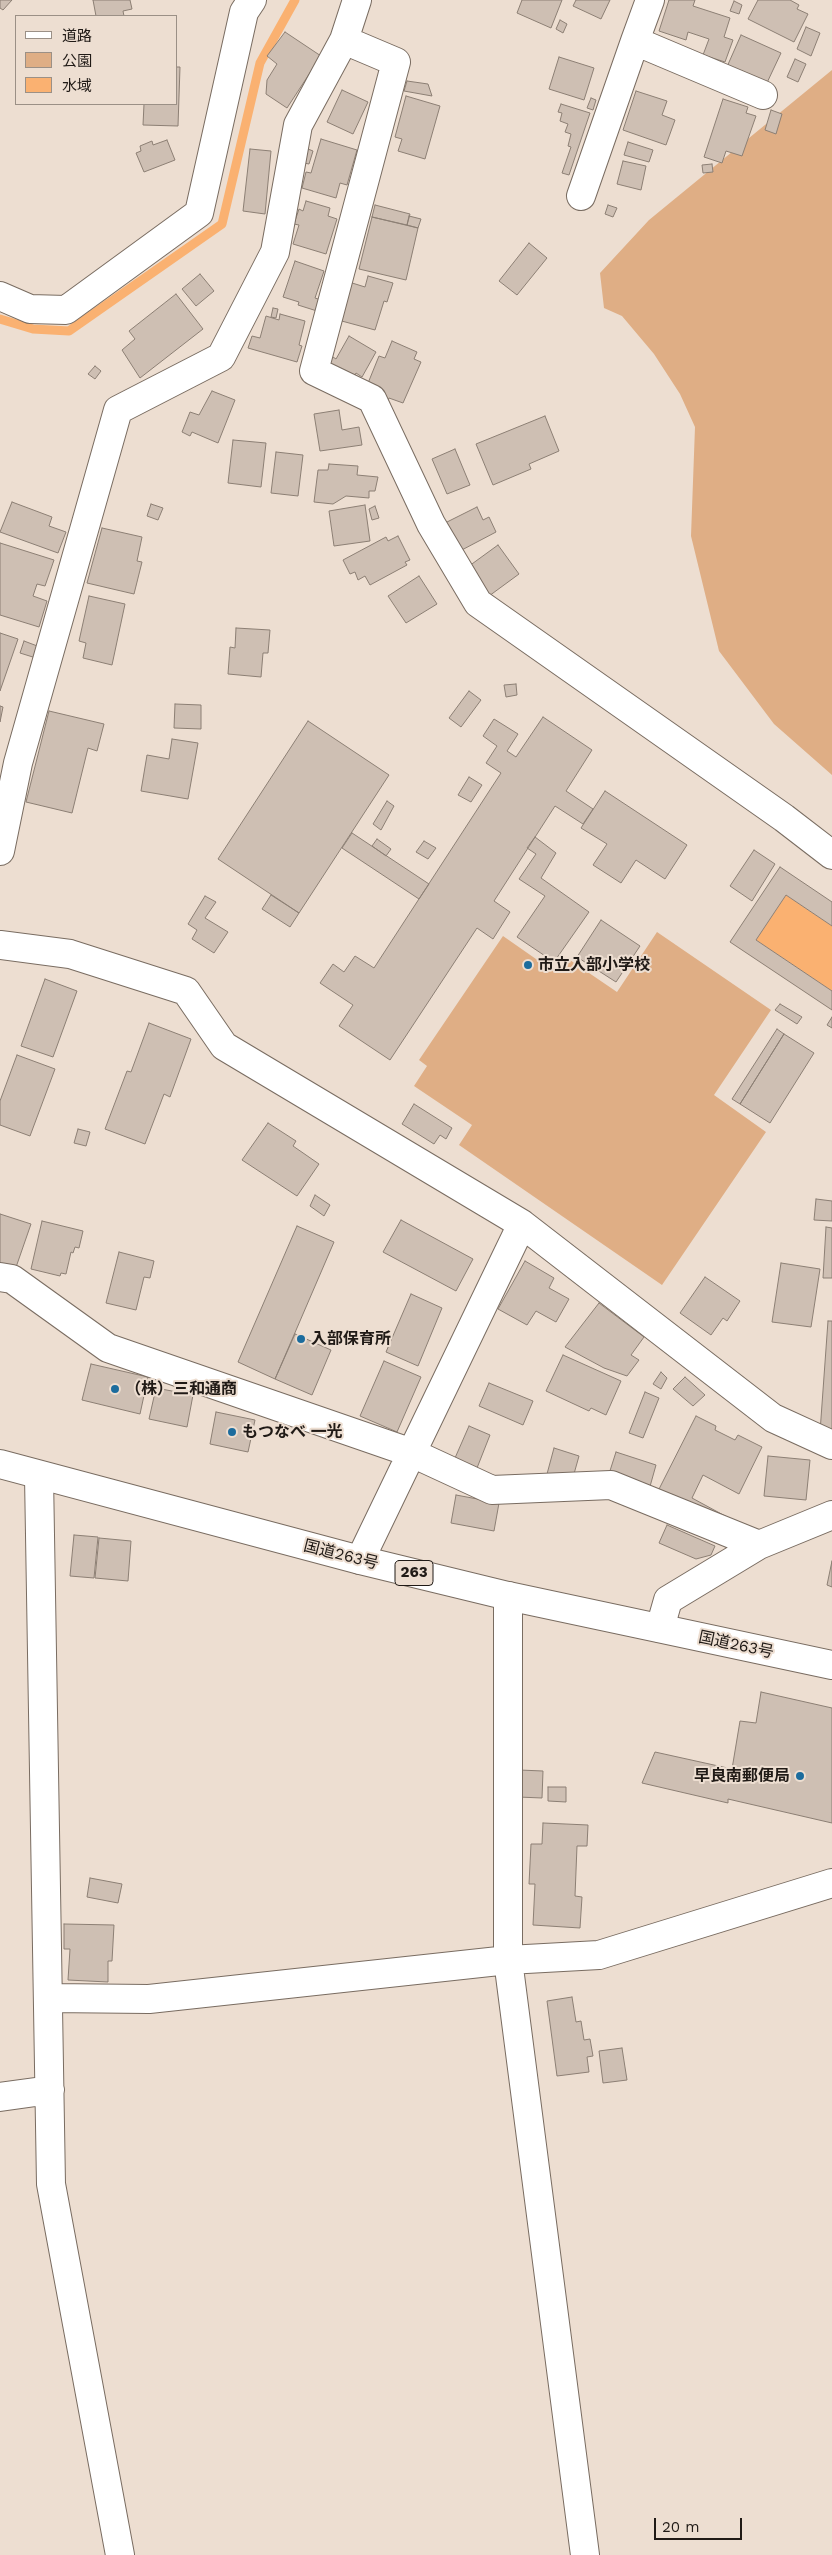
<!DOCTYPE html>
<html>
<head>
<meta charset="utf-8">
<style>
  body { margin:0 }
  #map { position:relative; width:832px; height:2555px; overflow:hidden; background:#edded1; font-family:"Work Sans","Noto Sans JP",sans-serif }
  canvas { display:block }
  .legend { position:absolute; left:15px; top:15px; width:162px; height:90px; box-sizing:border-box; background:#edded1; border:1px solid #9b9086; margin:0; padding:6px 9px; list-style:none; font-size:15px; color:#201a16 }
  .legend li { display:flex; align-items:center; gap:10px; height:25px }
  .legend b { width:25px; border:1px solid #9b9086 }
  .scale { position:absolute; left:654px; top:2518px; width:88px; height:22px; box-sizing:border-box; border:2px solid #201a16; border-top:0; padding-left:6px; font-size:15px; line-height:18px; white-space:nowrap; color:#201a16; -webkit-text-stroke:4px #edded1; paint-order:stroke }
</style>
</head>
<body>
<div id="map">
<canvas width="832" height="2555"></canvas>
<ul class="legend">
<li><b style="height:6px;background:#fff"></b>道路</li>
<li><b style="height:14px;background:#dfae85"></b>公園</li>
<li><b style="height:14px;background:#fab171"></b>水域</li>
</ul>
<div class="scale">20 m</div>
</div>
<script>
const ctx = document.querySelector('canvas').getContext('2d');
ctx.lineJoin = 'round';
function paint(path, color) {
  ctx.fillStyle = color;
  ctx.fill(path, 'evenodd');
}
function poly(rows) {
  const path = new Path2D();
  for (const r of rows) {
    path.moveTo(r[0], r[1]);
    for (let i = 2; i < r.length; i += 2) path.lineTo(r[i], r[i + 1]);
  }
  return path;
}
function strokePath(path, color, width, dash) {
  ctx.strokeStyle = color;
  ctx.lineWidth = width;
  ctx.lineCap = dash ? 'butt' : 'round';
  ctx.setLineDash(dash || []);
  ctx.stroke(path);
}
function write(font, color, halo, rows, align = 'center') {
  ctx.font = font + ' "Work Sans","Noto Sans JP",sans-serif';
  ctx.lineWidth = 4;
  ctx.setLineDash([]);
  ctx.textBaseline = 'middle';
  ctx.strokeStyle = halo;
  ctx.fillStyle = color;
  for (const [text, x, y, turn = 0] of rows) {
    ctx.save();
    ctx.translate(x, y);
    ctx.rotate((+turn || 0) * Math.PI / 180);
    ctx.textAlign = isNaN(turn) ? turn : align;
    if (halo) ctx.strokeText(text, 0, 0);
    ctx.fillText(text, 0, 0);
    ctx.restore();
  }
}
paint(poly([
  [832,70,832,775,774,724,719,651,691,536,695,427,680,394,654,354,622,316,604,308,600,273,649,220],
  [657,932,771,1010,714,1095,766,1132,662,1285,459,1145,472,1125,414,1086,427,1066,419,1060,503,936,556,973,567,958,617,992]
]), '#dfae85');
paint(poly([
  [786,895,832,926,832,991,756,940]
]), '#fab171');
strokePath(poly([
  [0,319,33,329,69,331,222,224,260,63,295,0]
]), '#fab171', 9);
const building = poly([
  [0,0,12,0,3,10,0,8,0,0],
  [93,0,130,0,132,9,123,11,124,16,96,16,93,0],
  [522,0,562,0,551,28,517,13,522,0],
  [576,0,610,0,601,19,573,6,576,0],
  [669,0,695,0,693,6,730,18,724,37,733,40,725,62,703,55,709,39,688,32,686,40,659,31,669,0],
  [758,0,790,0,799,5,797,9,808,14,794,42,748,19,758,0],
  [734,1,742,5,739,14,730,11,734,1],
  [560,20,567,24,563,33,556,29,560,20],
  [806,27,820,33,811,56,797,49,806,27],
  [285,32,321,56,287,108,266,94,267,80,277,64,267,56,285,32],
  [741,35,781,53,765,87,726,69,741,35],
  [559,57,594,68,584,100,549,89,559,57],
  [795,59,806,64,798,82,787,77,795,59],
  [176,67,180,67,178,126,143,125,144,104,176,104,176,67],
  [407,81,428,84,432,96,404,91,407,81],
  [342,90,368,102,353,134,327,122,342,90],
  [636,91,667,101,662,115,675,120,666,145,623,130,636,91],
  [406,96,440,106,425,159,398,151,402,139,395,137,406,96],
  [591,98,596,100,593,110,587,108,591,98],
  [723,99,748,107,746,113,756,116,742,156,726,151,722,163,704,157,723,99],
  [561,104,590,113,569,175,562,173,571,147,568,146,571,134,565,132,568,124,560,121,562,113,558,112,561,104],
  [771,110,782,114,776,134,765,130,771,110],
  [321,139,357,150,347,185,340,183,336,198,302,188,306,172,311,173,321,139],
  [167,140,175,160,144,172,136,153,141,151,140,146,152,141,153,145,167,140],
  [628,142,653,150,649,162,624,155,628,142],
  [250,149,271,151,265,214,243,211,250,149],
  [308,149,313,151,309,164,304,163,308,149],
  [623,161,646,166,641,190,617,184,623,161],
  [712,164,713,172,703,173,702,165,712,164],
  [306,201,330,208,328,216,337,219,326,254,293,244,299,225,294,224,299,209,303,211,306,201],
  [375,205,410,214,407,225,372,217,375,205],
  [608,205,617,208,613,217,605,214,608,205],
  [409,216,421,219,418,228,407,225,409,216],
  [372,217,418,228,406,280,359,269,372,217],
  [529,243,547,258,517,295,499,281,529,243],
  [295,261,324,271,315,298,321,300,317,311,298,305,299,302,283,297,295,261],
  [200,274,214,291,196,306,182,289,200,274],
  [368,276,393,283,387,302,384,301,375,330,338,320,349,282,365,287,368,276],
  [176,294,203,329,140,378,122,350,135,339,129,331,176,294],
  [273,308,278,309,276,318,271,317,273,308],
  [280,314,305,321,299,345,302,346,297,362,248,348,252,336,260,338,266,316,279,320,280,314],
  [349,336,376,352,362,377,356,373,351,382,326,368,333,357,336,359,349,336],
  [392,341,417,352,414,359,421,362,403,403,389,398,387,403,364,393,379,356,385,358,392,341],
  [95,366,101,371,95,379,88,374,95,366],
  [212,391,235,400,218,443,192,432,190,436,182,432,190,412,199,415,212,391],
  [339,410,342,430,359,427,362,445,320,451,314,414,339,410],
  [545,416,559,451,529,464,531,469,493,485,476,444,545,416],
  [233,440,266,443,261,487,228,483,233,440],
  [455,449,470,485,447,494,432,459,455,449],
  [276,452,303,455,298,496,271,493,276,452],
  [329,464,358,466,357,475,378,477,375,491,369,491,369,498,346,496,333,504,314,502,318,470,328,470,329,464],
  [12,502,52,517,49,526,66,532,58,553,0,532,12,502],
  [151,504,163,508,158,520,147,516,151,504],
  [365,505,370,541,334,546,329,511,365,505],
  [375,506,379,518,372,520,369,509,375,506],
  [477,507,483,520,489,517,496,532,458,552,443,524,477,507],
  [102,528,142,537,137,561,142,562,134,594,87,583,102,528],
  [398,536,410,560,405,562,407,565,370,585,365,576,358,580,355,572,350,574,343,560,386,537,388,541,398,536],
  [0,543,54,560,45,586,37,584,33,596,47,601,39,627,0,615,0,543],
  [498,545,519,574,489,596,465,569,498,545],
  [419,576,437,604,406,623,388,596,419,576],
  [89,596,125,604,112,665,83,658,86,643,79,641,89,596],
  [236,628,270,630,268,653,263,653,261,677,228,674,230,647,235,648,236,628],
  [0,633,18,639,0,691,0,633],
  [24,641,40,647,36,658,20,653,24,641],
  [516,684,517,695,506,697,504,685,516,684],
  [469,691,481,700,461,727,449,718,469,691],
  [175,704,201,705,201,729,174,728,175,704],
  [0,706,3,707,0,722,0,706],
  [49,711,104,724,97,751,88,748,72,813,26,802,49,711],
  [543,717,592,750,566,791,593,809,583,824,555,806,494,901,510,912,493,939,477,928,390,1060,339,1026,353,1005,320,983,333,964,344,972,355,956,374,968,501,773,486,763,497,746,483,736,494,719,518,734,507,751,516,757,543,717],
  [308,721,389,775,299,913,218,859,308,721],
  [172,739,198,743,188,799,141,791,147,755,169,759,172,739],
  [469,777,482,785,471,802,458,795,469,777],
  [605,791,687,845,665,879,636,860,621,883,593,865,607,844,581,828,605,791],
  [387,801,394,806,381,830,373,824,387,801],
  [352,833,429,884,419,899,342,848,352,833],
  [535,837,556,853,541,878,589,912,554,962,517,937,545,896,519,879,536,854,527,848,535,837],
  [377,839,391,849,386,856,372,846,377,839],
  [424,841,436,848,428,859,416,852,424,841],
  [754,850,775,864,752,901,730,886,754,850],
  [780,867,832,902,832,926,786,895,756,940,832,991,832,1010,730,942,780,867],
  [271,895,299,913,290,927,262,909,271,895],
  [205,896,216,902,205,918,228,932,214,953,192,939,197,930,188,924,205,896],
  [601,920,640,946,616,982,577,957,601,920],
  [45,979,77,991,53,1057,21,1046,45,979],
  [780,1004,802,1017,797,1024,775,1010,780,1004],
  [832,1017,832,1028,827,1025,832,1017],
  [149,1023,191,1039,170,1097,164,1094,145,1144,105,1129,127,1071,131,1072,149,1023],
  [777,1029,784,1034,740,1104,732,1099,777,1029],
  [784,1034,814,1053,770,1123,740,1104,784,1034],
  [17,1055,55,1069,30,1136,0,1125,0,1101,17,1055],
  [414,1104,452,1128,446,1139,440,1135,434,1144,402,1124,414,1104],
  [268,1123,296,1141,293,1146,319,1164,297,1196,242,1160,268,1123],
  [78,1129,90,1132,86,1146,74,1143,78,1129],
  [315,1195,330,1205,324,1216,310,1206,315,1195],
  [816,1199,832,1201,832,1221,814,1220,816,1199],
  [0,1214,31,1224,14,1273,0,1268,0,1214],
  [401,1220,473,1259,456,1291,383,1252,401,1220],
  [42,1221,83,1231,79,1248,75,1247,73,1253,71,1252,66,1274,61,1273,60,1276,31,1269,42,1221],
  [297,1226,334,1242,275,1379,238,1362,297,1226],
  [826,1227,832,1228,832,1278,823,1278,826,1227],
  [119,1252,154,1261,150,1278,144,1277,136,1310,106,1303,119,1252],
  [525,1261,554,1278,549,1288,569,1299,556,1322,536,1311,527,1325,498,1309,525,1261],
  [781,1263,820,1269,811,1327,772,1322,781,1263],
  [705,1277,740,1301,727,1321,723,1318,711,1335,680,1313,705,1277],
  [411,1294,442,1308,418,1366,386,1352,411,1294],
  [599,1303,644,1337,631,1355,639,1360,627,1376,604,1368,565,1347,599,1303],
  [828,1321,832,1321,832,1433,820,1432,828,1321],
  [295,1334,331,1350,312,1395,275,1379,295,1334],
  [563,1355,621,1381,606,1415,591,1408,589,1411,546,1391,563,1355],
  [384,1361,421,1377,397,1432,360,1416,384,1361],
  [91,1364,148,1377,140,1414,82,1400,91,1364],
  [661,1372,667,1378,661,1389,653,1384,661,1372],
  [685,1377,705,1395,693,1406,673,1389,685,1377],
  [489,1383,533,1401,523,1425,479,1406,489,1383],
  [156,1388,193,1395,187,1427,149,1419,156,1388],
  [645,1392,659,1398,643,1438,629,1433,645,1392],
  [216,1412,255,1420,248,1452,210,1444,216,1412],
  [696,1416,716,1426,715,1430,735,1440,738,1435,762,1447,739,1494,703,1475,692,1498,727,1517,722,1528,656,1495,696,1416],
  [469,1426,490,1435,477,1468,455,1458,469,1426],
  [554,1448,579,1456,572,1481,547,1474,554,1448],
  [616,1452,656,1465,649,1490,608,1477,616,1452],
  [768,1456,810,1460,806,1500,764,1496,768,1456],
  [456,1495,499,1503,494,1531,451,1523,456,1495],
  [667,1525,715,1546,711,1555,696,1559,659,1543,667,1525],
  [74,1535,98,1537,94,1578,70,1576,74,1535],
  [99,1538,131,1541,128,1581,95,1578,99,1538],
  [832,1561,832,1587,827,1585,832,1561],
  [761,1692,832,1708,832,1823,728,1799,728,1803,642,1783,655,1752,732,1769,740,1721,756,1723,761,1692],
  [519,1770,543,1771,542,1798,518,1797,519,1770],
  [548,1787,566,1787,566,1802,548,1801,548,1787],
  [543,1823,588,1825,587,1846,577,1846,575,1896,582,1897,580,1928,533,1925,535,1884,529,1884,531,1844,542,1844,543,1823],
  [90,1878,122,1884,118,1903,87,1897,90,1878],
  [64,1924,114,1925,112,1961,108,1961,108,1982,68,1980,70,1949,64,1949,64,1924],
  [572,1997,576,2022,581,2021,584,2040,590,2039,593,2056,587,2057,589,2072,557,2076,547,2001,572,1997],
  [622,2048,627,2080,603,2083,599,2051,622,2048]
]);
paint(building, '#cebfb3');
strokePath(building, '#8c7f74', 1);
const minor = poly([
  [650,0,635,41,763,95],
  [344,40,396,62,314,371,372,399,431,524,478,603,784,818,832,855],
  [581,196,635,41],
  [0,296,30,309,66,310,199,213,244,12,252,0],
  [0,851,18,763,118,410,221,357,275,252,298,125,344,40,357,0],
  [0,945,70,954,186,991,224,1046,522,1224,773,1418,832,1445],
  [0,1277,12,1279,108,1348,412,1453,492,1490,611,1485,759,1545],
  [39,1476,51,2184,120,2555],
  [360,1560,522,1224],
  [508,1596,508,1960,585,2555],
  [660,1628,668,1600,759,1545,832,1515],
  [49,1998,149,1999,508,1960,599,1955,832,1883],
  [0,2097,50,2090]
]);
const highway = poly([
  [0,1464,360,1560,508,1596,832,1665]
]);
strokePath(minor, '#796c61', 30);
strokePath(highway, '#796c61', 30);
strokePath(minor, '#fff', 28);
strokePath(highway, '#fff', 28);
for (const [x, y, r, color] of [
  [528,965,5,"#1c6c9d"],
  [301,1339,5,"#1c6c9d"],
  [115,1389,5,"#1c6c9d"],
  [232,1432,5,"#1c6c9d"],
  [800,1776,5,"#1c6c9d"]
]) {
  const dot = new Path2D();
  dot.arc(x, y, r, 0, 2 * Math.PI);
  ctx.fillStyle = color;
  ctx.fill(dot);
  strokePath(dot, '#edded1', 2);
}
for (const [x, y, w] of [
  [414,1573,38]
]) {
  const box = new Path2D();
  box.roundRect(x - w / 2, y - 12.5, w, 25, 4);
  ctx.fillStyle = '#edded1';
  ctx.fill(box);
  strokePath(box, '#201a16', 1);
}
write('bold 15px', '#201a16', null, [
  ["263",414,1573]
]);
write('bold 16px', '#201a16', '#edded1', [
  ["市立入部小学校",538,965],
  ["入部保育所",311,1339],
  ["（株）三和通商",125,1389],
  ["もつなべ 一光",242,1432],
  ["早良南郵便局",790,1776,"right"]
], 'left');
write('16px', '#201a16', '#edded1', [
  ["国道263号",341,1555,14],
  ["国道263号",736,1645,12]
]);
</script>
</body>
</html>
